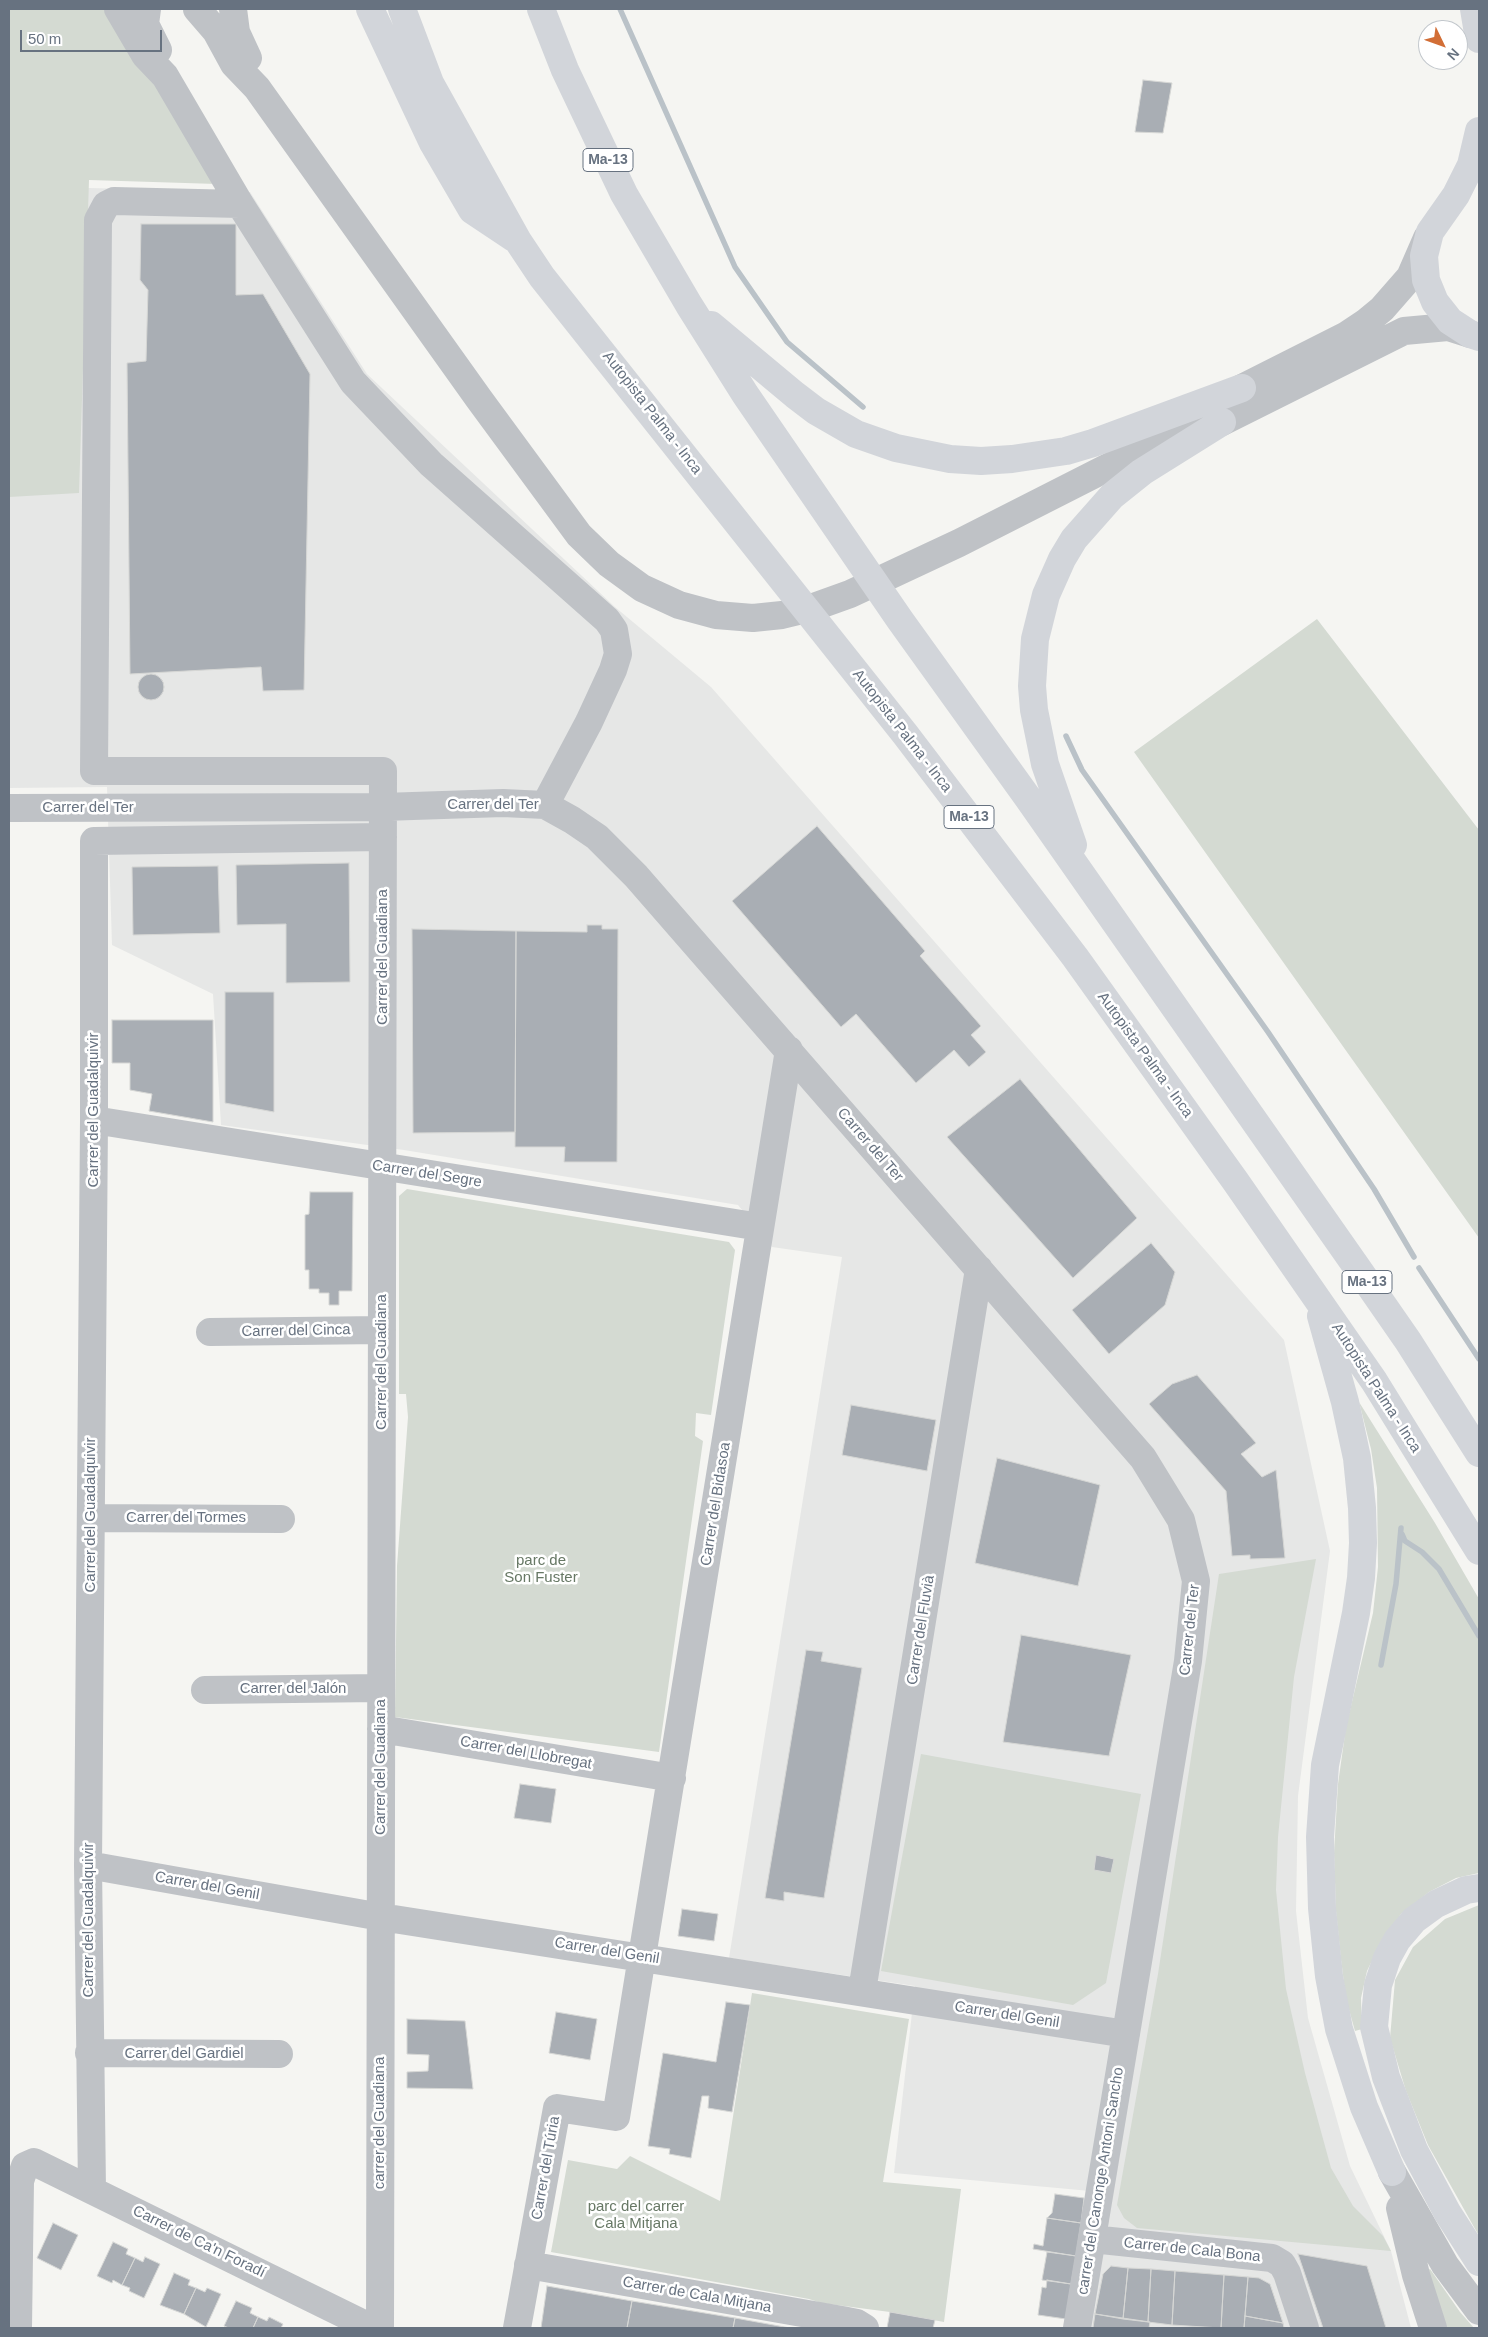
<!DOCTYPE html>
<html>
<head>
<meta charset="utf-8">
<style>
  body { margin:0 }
  #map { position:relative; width:1488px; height:2337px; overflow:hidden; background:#f5f5f2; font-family:Helvetica,sans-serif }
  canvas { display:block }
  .frame { position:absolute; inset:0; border:10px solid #677280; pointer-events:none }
  .north { position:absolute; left:1418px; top:20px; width:50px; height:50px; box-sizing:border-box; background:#fff; border:1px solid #c2c7cc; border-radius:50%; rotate:132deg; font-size:14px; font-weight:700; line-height:20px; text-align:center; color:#677280 }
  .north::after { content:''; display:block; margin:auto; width:18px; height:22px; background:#d26e36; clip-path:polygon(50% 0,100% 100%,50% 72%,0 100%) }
  .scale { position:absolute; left:20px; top:30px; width:142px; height:22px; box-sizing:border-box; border:2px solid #677280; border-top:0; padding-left:6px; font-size:15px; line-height:18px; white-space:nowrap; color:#677280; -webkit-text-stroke:4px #fff; paint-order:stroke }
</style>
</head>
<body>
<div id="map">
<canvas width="1488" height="2337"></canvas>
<div class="frame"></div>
<div class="north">N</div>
<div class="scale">50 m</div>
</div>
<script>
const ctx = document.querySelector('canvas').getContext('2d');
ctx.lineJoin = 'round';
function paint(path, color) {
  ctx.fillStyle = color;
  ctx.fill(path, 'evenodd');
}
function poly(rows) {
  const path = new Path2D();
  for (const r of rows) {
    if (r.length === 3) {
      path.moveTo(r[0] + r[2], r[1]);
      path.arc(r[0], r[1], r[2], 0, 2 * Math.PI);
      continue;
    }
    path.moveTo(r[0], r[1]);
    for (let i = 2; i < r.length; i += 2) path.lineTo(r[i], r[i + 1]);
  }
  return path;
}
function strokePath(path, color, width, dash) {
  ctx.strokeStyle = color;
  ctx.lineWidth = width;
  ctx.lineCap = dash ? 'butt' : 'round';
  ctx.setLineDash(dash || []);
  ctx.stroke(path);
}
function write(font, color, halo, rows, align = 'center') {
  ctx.font = font + ' Helvetica,sans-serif';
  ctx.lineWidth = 5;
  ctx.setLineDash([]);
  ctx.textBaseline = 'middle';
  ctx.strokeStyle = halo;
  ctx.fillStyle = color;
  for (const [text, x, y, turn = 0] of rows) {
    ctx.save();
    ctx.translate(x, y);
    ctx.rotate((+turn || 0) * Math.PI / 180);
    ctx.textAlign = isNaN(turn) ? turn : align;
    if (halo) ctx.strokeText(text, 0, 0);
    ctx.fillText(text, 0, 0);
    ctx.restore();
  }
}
paint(poly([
  [9,186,250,192,367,374,615,607,711,687,1284,1340,1330,1551,1298,1796,1296,1911,1308,2018,1350,2166,1391,2251,1411,2328,1080,2328,1090,2191,894,2173,915,1986,729,1958,842,1257,772,1247,738,1205,404,1150,221,1125,213,994,112,945,107,787,9,788]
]), '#e6e7e6');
paint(poly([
  [10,9,111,9,217,184,89,180,79,493,9,497],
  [1317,619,1479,830,1479,1238,1134,752],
  [407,1189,729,1242,735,1250,711,1415,696,1413,695,1436,703,1441,659,1752,395,1717,397,1566,408,1417,406,1394,399,1394,399,1196],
  [1359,1402,1435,1523,1479,1599,1479,1873,1456,1878,1429,1892,1401,1914,1381,1942,1367,1971,1361,1998,1362,2029,1355,2031,1346,1999,1341,1959,1336,1911,1334,1853,1338,1784,1346,1727,1373,1613,1378,1567,1377,1488,1371,1449],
  [1316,1559,1294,1677,1278,1837,1276,1890,1286,1989,1305,2073,1331,2168,1353,2206,1383,2236,1391,2251,1137,2228,1124,2218,1117,2205,1158,1974,1219,1574],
  [921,1754,1141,1794,1106,1983,1073,2005,881,1971],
  [1479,1905,1479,2236,1428,2145,1406,2091,1390,2038,1395,1980,1413,1947,1445,1919],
  [752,1993,909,2019,883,2182,961,2189,944,2322,890,2312,821,2303,809,2299,551,2252,568,2160,617,2169,630,2156,720,2201],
  [1430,2269,1460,2312,1474,2328,1444,2328,1425,2272]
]), '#d4dad2');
strokePath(poly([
  [620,9,735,267,787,342,863,407],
  [1066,736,1082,770,1268,1032,1374,1189,1414,1257],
  [1419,1268,1479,1359],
  [1402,1534,1405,1541,1422,1552,1439,1569,1479,1636],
  [1381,1665,1396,1584,1401,1528]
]), '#bac2c8', 5.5);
const building = poly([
  [1143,80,1172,83,1163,133,1135,132,1143,80],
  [141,224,236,224,236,295,263,294,310,374,304,690,263,691,261,667,130,674,127,363,146,361,148,290,140,280,141,224],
  [151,687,13],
  [817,826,925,951,920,956,981,1026,971,1035,986,1052,969,1067,954,1050,916,1083,856,1014,841,1027,732,901,817,826],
  [349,863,350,982,286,983,286,924,237,925,236,865,349,863],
  [218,866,220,933,133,935,132,867,218,866],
  [587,925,602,925,602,929,618,929,617,1162,564,1162,565,1147,515,1147,516,931,587,932,587,925],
  [412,929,516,931,515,1132,413,1133,412,929],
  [225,992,274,992,274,1112,225,1103,225,992],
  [112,1020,213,1020,213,1122,149,1111,152,1094,130,1090,130,1063,112,1063,112,1020],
  [1020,1079,1137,1218,1073,1278,947,1137,1020,1079],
  [310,1192,353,1192,352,1291,339,1291,339,1305,329,1305,329,1293,319,1293,319,1289,309,1289,309,1270,305,1270,305,1215,309,1214,310,1192],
  [1151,1243,1175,1272,1165,1305,1109,1354,1072,1310,1151,1243],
  [1197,1375,1256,1443,1241,1454,1262,1477,1276,1470,1285,1558,1250,1559,1250,1555,1232,1556,1226,1491,1149,1404,1172,1384,1197,1375],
  [851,1405,936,1420,927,1471,842,1455,851,1405],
  [997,1458,1100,1485,1078,1586,975,1563,997,1458],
  [1021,1635,1131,1655,1109,1756,1003,1742,1021,1635],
  [806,1650,823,1652,821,1661,862,1668,824,1898,784,1892,784,1901,765,1898,806,1650],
  [520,1784,556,1789,551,1823,514,1818,520,1784],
  [1096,1855,1114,1859,1111,1873,1094,1870,1096,1855],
  [682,1909,718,1914,714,1941,678,1936,682,1909],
  [726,2002,750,2005,732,2112,708,2108,709,2096,702,2096,691,2158,669,2154,670,2149,648,2146,663,2053,716,2062,726,2002],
  [556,2012,597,2019,590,2060,549,2053,556,2012],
  [407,2019,465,2021,473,2089,407,2088,407,2072,428,2071,429,2055,407,2054,407,2019],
  [1055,2194,1084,2198,1081,2223,1047,2218,1052,2213,1055,2194],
  [1047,2218,1081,2223,1076,2256,1033,2249,1034,2244,1043,2246,1047,2218],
  [53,2223,78,2235,61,2270,37,2258,53,2223],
  [113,2242,128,2249,126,2254,135,2258,122,2285,113,2280,112,2283,97,2276,113,2242],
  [1047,2252,1076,2256,1071,2284,1042,2280,1047,2252],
  [1298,2254,1367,2266,1386,2328,1323,2328,1298,2254],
  [145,2257,160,2264,144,2298,129,2291,130,2288,122,2285,135,2258,143,2262,145,2257],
  [1111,2266,1128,2268,1123,2319,1095,2314,1103,2274,1111,2266],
  [1128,2268,1151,2269,1148,2322,1123,2319,1128,2268],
  [1151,2269,1175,2271,1172,2325,1148,2322,1151,2269],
  [1175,2271,1224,2275,1221,2328,1172,2325,1175,2271],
  [174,2273,190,2280,188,2285,196,2288,184,2314,160,2305,174,2273],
  [1224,2275,1248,2277,1244,2328,1221,2328,1224,2275],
  [1248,2277,1259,2278,1270,2284,1283,2323,1245,2316,1248,2277],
  [1047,2280,1071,2284,1066,2319,1038,2315,1042,2287,1046,2288,1047,2280],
  [547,2286,632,2301,627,2328,541,2328,547,2286],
  [196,2288,205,2292,207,2288,221,2294,206,2327,184,2314,196,2288],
  [236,2301,252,2308,250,2313,258,2317,253,2328,229,2328,224,2326,236,2301],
  [632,2301,735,2318,733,2328,627,2328,632,2301],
  [890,2312,935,2320,933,2328,887,2328,890,2312],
  [1095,2314,1150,2322,1149,2328,1093,2328,1095,2314],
  [1245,2316,1283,2323,1284,2328,1244,2328,1245,2316],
  [258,2317,267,2321,269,2317,283,2324,281,2328,253,2328,258,2317],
  [735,2318,790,2328,733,2328,735,2318]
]);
paint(building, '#a9aeb4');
strokePath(building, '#d6d7d5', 1);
strokePath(poly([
  [118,9,145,55,165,76,240,204,353,382,431,464,607,620,614,630,618,654,613,670,589,722,545,805],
  [147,9,145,24,158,50],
  [197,9,216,31,234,64,257,88,479,399,579,535,609,564,642,588,679,605,716,615,753,618,782,615,811,608,850,594,959,543,1144,449,1242,388,1347,335,1365,323,1382,309,1410,277,1427,238],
  [233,9,236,32,248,58],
  [240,204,114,201,106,205,98,220,94,771,383,771,380,2328],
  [1202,429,1222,422,1404,331,1448,327,1470,334],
  [9,808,383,807,503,803,545,805,572,820,597,837,636,876,1143,1458,1181,1520,1196,1581,1188,1661,1077,2328],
  [94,1120,760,1227],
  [210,1332,382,1330],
  [92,1518,281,1519],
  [205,1690,381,1688],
  [381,1729,672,1778],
  [88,1865,381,1917,1126,2034],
  [862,1991,979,1269],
  [89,2053,279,2054],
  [1392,2172,1445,2265,1479,2311],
  [92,2190,88,1865,94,1120,94,841,383,837],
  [1400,2208,1416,2275,1433,2328],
  [1092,2239,1272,2258,1282,2264,1287,2273,1305,2328],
  [528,2265,842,2320,857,2323,865,2328],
  [18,2328,20,2181,25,2166,34,2162,372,2328],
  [517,2328,557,2108,616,2117,789,1050]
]), '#bfc2c6', 28);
strokePath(poly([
  [1474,9,1479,39],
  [1479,131,1471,165,1456,195,1430,232,1424,256,1426,280,1435,302,1450,321,1470,334,1479,337]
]), '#d2d5da', 28);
strokePath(poly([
  [370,9,433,143,472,210,514,238],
  [402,9,430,83,518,241,542,277,905,734,1075,957,1236,1182,1374,1381,1479,1551],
  [541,9,565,70,624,194,689,305,745,394,900,620,1028,798,1356,1266,1408,1341,1479,1453],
  [711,325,795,395,816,411,856,434,896,448,950,459,981,461,1012,459,1066,451,1093,443,1242,388],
  [1073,845,1045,764,1034,710,1032,686,1035,639,1046,595,1062,559,1074,539,1112,496,1142,472,1222,422],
  [1321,1316,1345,1402,1357,1458,1362,1508,1363,1543,1361,1578,1356,1613,1325,1765,1320,1837,1322,1908,1329,1976,1339,2029,1364,2107,1392,2172],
  [1479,1888,1466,1890,1436,1904,1414,1920,1397,1940,1387,1958,1378,1985,1374,2027,1386,2077,1414,2150,1447,2212,1479,2262]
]), '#d2d5da', 28);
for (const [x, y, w] of [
  [608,160,50],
  [969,817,50],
  [1367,1282,50]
]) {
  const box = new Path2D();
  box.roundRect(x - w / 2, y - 11.5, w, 23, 4);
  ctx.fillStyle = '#fff';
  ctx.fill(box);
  strokePath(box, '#677280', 1);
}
write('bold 14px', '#677280', null, [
  ["Ma-13",608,160],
  ["Ma-13",969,817],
  ["Ma-13",1367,1282]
]);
write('15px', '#677280', '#fff', [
  ["Autopista Palma - Inca",652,413,52],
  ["Autopista Palma - Inca",902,731,52],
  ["Carrer del Ter",493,805],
  ["Carrer del Ter",88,808],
  ["Carrer del Guadiana",383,957,-90],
  ["Autopista Palma - Inca",1145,1055,54],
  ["Carrer del Guadalquivir",94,1110,-90],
  ["Carrer del Ter",870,1145,49],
  ["Carrer del Segre",427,1174,9],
  ["Carrer del Cinca",296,1331,-1],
  ["Carrer del Guadiana",382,1362,-90],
  ["Autopista Palma - Inca",1376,1388,57],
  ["Carrer del Bidasoa",716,1504,-81],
  ["Carrer del Guadalquivir",91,1515,-90],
  ["Carrer del Tormes",186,1518],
  ["Carrer del Fluvià",921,1630,-81],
  ["Carrer del Ter",1190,1630,-84],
  ["Carrer del Jalón",293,1689],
  ["Carrer del Llobregat",526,1753,10],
  ["Carrer del Guadiana",381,1767,-90],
  ["Carrer del Genil",207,1886,10],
  ["Carrer del Guadalquivir",89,1920,-90],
  ["Carrer del Genil",607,1951,9],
  ["Carrer del Genil",1007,2015,9],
  ["Carrer del Gardiel",184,2054],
  ["carrer del Guadiana",380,2123,-90],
  ["Carrer del Túria",546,2168,-80],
  ["carrer del Canonge Antoni Sancho",1101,2181,-81],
  ["Carrer de Ca'n Foradí",199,2242,26],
  ["Carrer de Cala Bona",1192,2250,6],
  ["Carrer de Cala Mitjana",697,2295,10]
]);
write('15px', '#677865', '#fff', [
  ["parc de",541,1561],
  ["Son Fuster",541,1578],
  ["parc del carrer",636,2207],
  ["Cala Mitjana",636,2224]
]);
</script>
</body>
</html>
